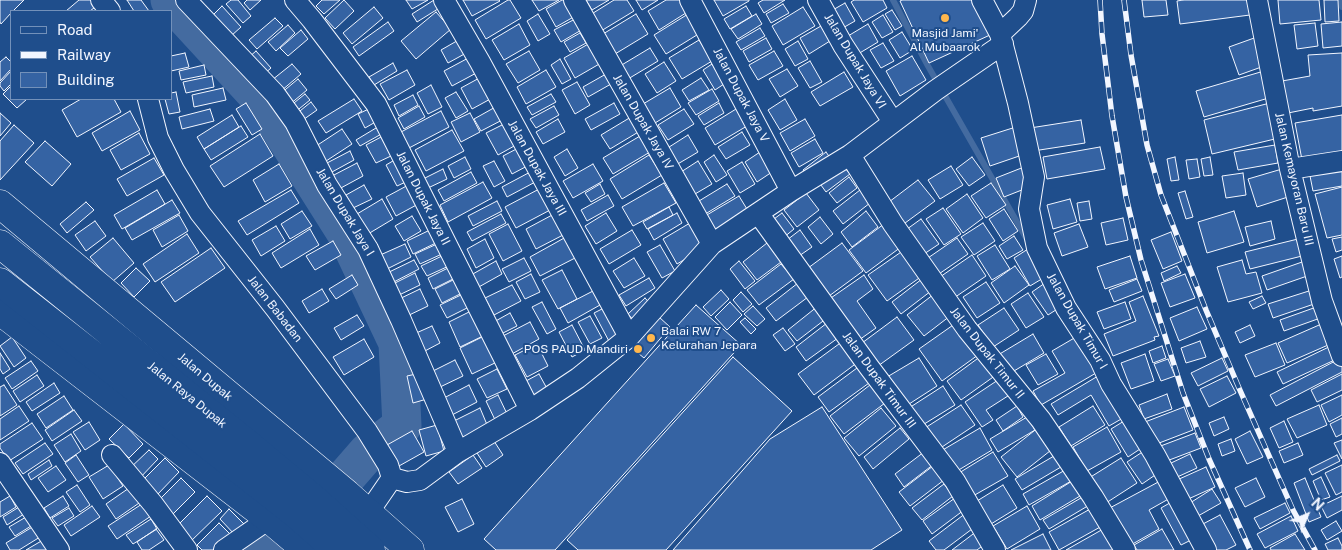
<!DOCTYPE html>
<html>
<head>
<meta charset="utf-8">
<style>
  body { margin:0 }
  #map { position:relative; width:1342px; height:550px; overflow:hidden; background:#1f4e8c; font-family:"Public Sans",sans-serif }
  canvas { display:block }
  .legend { position:absolute; left:10px; top:10px; width:162px; height:90px; box-sizing:border-box; background:#1f4e8c; border:1px solid #7391ba; margin:0; padding:6px 9px; list-style:none; font-size:15px; color:#f2f6ff }
  .legend li { display:flex; align-items:center; gap:10px; height:25px }
  .legend b { width:25px; border:1px solid #7391ba }
  .north { position:absolute; left:1282px; top:490px; width:50px; height:50px; -webkit-text-stroke:4px #1f4e8c; paint-order:stroke; rotate:45deg; font-size:14px; font-weight:700; line-height:20px; text-align:center; color:#f2f6ff }
  .north::after { content:''; display:block; margin:auto; width:18px; height:22px; background:#f2f6ff; clip-path:polygon(50% 0,100% 100%,50% 72%,0 100%) }
</style>
</head>
<body>
<div id="map">
<canvas width="1342" height="550"></canvas>
<ul class="legend">
<li><b style="height:6px;background:#1f4e8c"></b>Road</li>
<li><b style="height:6px;background:#f2f6ff"></b>Railway</li>
<li><b style="height:14px;background:#3563a3"></b>Building</li>
</ul>
<div class="north">N</div>
</div>
<script>
const ctx = document.querySelector('canvas').getContext('2d');
ctx.lineJoin = 'round';
function poly(rows) {
  const path = new Path2D();
  for (const r of rows) {
    path.moveTo(r[0], r[1]);
    for (let i = 2; i < r.length; i += 2) path.lineTo(r[i], r[i + 1]);
  }
  return path;
}
function strokePath(path, color, width, dash) {
  ctx.strokeStyle = color;
  ctx.lineWidth = width;
  ctx.lineCap = dash ? 'butt' : 'round';
  ctx.setLineDash(dash || []);
  ctx.stroke(path);
}
function paint(path, color) {
  ctx.fillStyle = color;
  ctx.fill(path, 'evenodd');
}
function write(font, color, halo, rows, align = 'center') {
  ctx.font = font + ' "Public Sans",sans-serif';
  ctx.lineWidth = 4;
  ctx.setLineDash([]);
  ctx.textBaseline = 'middle';
  ctx.strokeStyle = halo;
  ctx.fillStyle = color;
  for (const [text, x, y, turn = 0] of rows) {
    ctx.save();
    ctx.translate(x, y);
    ctx.rotate((+turn || 0) * Math.PI / 180);
    ctx.textAlign = isNaN(turn) ? turn : align;
    if (halo) ctx.strokeText(text, 0, 0);
    ctx.fillText(text, 0, 0);
    ctx.restore();
  }
}
strokePath(poly([
  [893,0,928,66,1029,243],
  [1341,0,1342,7]
]), '#446ba0', 6);
strokePath(poly([
  [170,0,263,101,345,231,398,343,402,426,367,453,300,530,264,550]
]), '#446ba0', 39);
const building = poly([
  [0,0,24,0,13,11,11,11,11,13,1,24,0,22,0,0],
  [79,0,96,0,99,4,90,11,66,11,79,0],
  [127,0,141,0,149,11,134,11,127,0],
  [231,0,238,0,251,16,243,23,226,4,231,0],
  [247,0,261,0,250,10,244,3,247,0],
  [322,0,340,0,324,14,316,6,322,0],
  [344,0,354,11,335,29,325,18,344,0],
  [406,0,428,0,412,9,406,0],
  [434,0,441,7,417,22,412,14,434,0],
  [463,0,499,0,500,1,472,16,463,0],
  [508,0,510,0,521,18,486,39,475,20,508,0],
  [532,0,559,0,539,11,532,0],
  [562,0,568,0,577,15,556,27,546,9,562,0],
  [586,0,609,0,592,10,586,0],
  [614,0,627,0,634,11,601,31,590,15,614,0],
  [636,0,658,0,642,10,636,0],
  [666,0,682,0,689,11,659,30,648,11,666,0],
  [714,0,749,0,749,1,723,16,714,0],
  [763,0,785,0,764,13,758,3,763,0],
  [854,0,883,0,887,8,863,22,851,2,854,0],
  [902,0,973,0,990,35,929,63,900,1,902,0],
  [1142,0,1166,0,1168,15,1144,17,1142,0],
  [1183,0,1248,0,1250,15,1180,24,1177,1,1183,0],
  [1278,0,1319,0,1321,20,1280,24,1278,0],
  [1324,0,1338,0,1339,21,1325,22,1324,0],
  [845,3,855,21,841,29,831,11,845,3],
  [783,4,789,13,771,23,766,14,783,4],
  [222,6,241,27,231,36,213,15,222,6],
  [746,6,752,16,730,29,724,19,746,6],
  [374,7,383,18,352,44,343,33,374,7],
  [803,7,815,26,783,45,772,26,803,7],
  [892,10,902,26,895,30,885,14,892,10],
  [693,11,705,30,666,54,654,35,693,11],
  [436,12,451,29,416,59,401,41,436,12],
  [538,14,550,34,538,41,527,21,538,14],
  [636,14,648,34,615,54,603,34,636,14],
  [756,14,762,24,738,39,731,29,756,14],
  [883,15,893,32,882,38,872,22,883,15],
  [275,18,283,26,257,49,249,40,275,18],
  [577,18,583,29,561,42,554,30,577,18],
  [388,22,394,31,359,56,353,47,388,22],
  [1342,22,1342,46,1323,48,1321,24,1342,22],
  [1315,23,1318,46,1297,49,1294,25,1315,23],
  [519,24,530,45,504,60,492,40,519,24],
  [868,24,878,42,858,54,848,36,868,24],
  [288,25,295,33,276,51,268,42,288,25],
  [821,26,830,41,809,54,800,38,821,26],
  [760,28,765,36,741,50,736,42,760,28],
  [301,30,308,39,288,56,280,48,301,30],
  [902,32,913,50,900,58,889,40,902,32],
  [580,33,586,43,570,52,564,42,580,33],
  [1257,37,1267,65,1239,75,1229,47,1257,37],
  [462,38,468,52,448,63,441,50,462,38],
  [766,38,772,49,749,62,743,51,766,38],
  [699,40,712,61,682,79,669,58,699,40],
  [798,41,808,59,795,66,785,49,798,41],
  [590,43,601,63,575,78,564,58,590,43],
  [883,43,894,61,881,68,870,50,883,43],
  [650,48,658,61,628,79,620,66,650,48],
  [256,51,271,68,263,75,248,58,256,51],
  [529,51,540,70,518,83,506,64,529,51],
  [774,51,783,66,758,80,749,65,774,51],
  [185,53,189,67,171,71,171,56,185,53],
  [1342,53,1342,106,1313,111,1313,108,1288,113,1282,81,1310,76,1308,55,1342,53],
  [472,56,480,71,452,86,444,71,472,56],
  [912,56,926,80,900,96,886,71,912,56],
  [6,57,11,62,11,69,0,81,0,62,6,57],
  [560,59,571,79,562,84,551,65,560,59],
  [810,61,822,82,810,88,798,68,810,61],
  [664,62,676,81,657,93,645,74,664,62],
  [393,63,397,71,374,85,369,77,393,63],
  [292,64,301,74,281,91,272,80,292,64],
  [712,64,724,84,715,90,703,70,712,64],
  [204,65,206,75,181,80,179,71,204,65],
  [787,69,798,86,780,97,769,79,787,69],
  [407,70,415,85,389,100,380,84,407,70],
  [546,70,556,87,526,104,517,87,546,70],
  [11,71,11,84,4,91,0,86,0,83,11,71],
  [1264,71,1272,97,1204,117,1196,91,1264,71],
  [844,72,853,87,820,106,811,92,844,72],
  [606,74,611,84,588,97,583,87,606,74],
  [212,76,214,87,186,93,183,82,212,76],
  [483,76,494,97,472,109,461,88,483,76],
  [701,78,709,90,689,101,682,90,701,78],
  [298,79,307,90,289,105,280,94,298,79],
  [577,82,590,105,575,114,562,90,577,82],
  [431,85,442,107,428,114,417,93,431,85],
  [11,86,11,99,27,99,17,108,3,94,11,86],
  [223,88,226,100,194,107,192,95,223,88],
  [670,88,681,107,655,123,643,104,670,88],
  [712,89,719,101,696,115,688,103,712,89],
  [176,92,180,112,169,114,165,99,171,99,171,93,176,92],
  [456,92,468,111,456,118,445,98,456,92],
  [305,94,310,100,294,113,289,107,305,94],
  [551,94,556,102,532,115,527,107,551,94],
  [413,95,418,105,399,116,394,105,413,95],
  [81,99,114,99,121,112,77,137,62,110,81,99],
  [354,99,362,111,326,133,318,121,354,99],
  [785,99,797,120,780,130,768,110,785,99],
  [311,102,317,110,300,122,295,115,311,102],
  [246,103,262,129,252,135,236,109,246,103],
  [614,103,620,114,591,130,585,119,614,103],
  [719,103,724,113,704,125,698,116,719,103],
  [1270,103,1279,138,1212,154,1204,120,1270,103],
  [499,105,506,118,481,131,474,119,499,105],
  [419,106,425,117,404,129,398,118,419,106],
  [554,106,559,115,536,128,530,119,554,106],
  [741,106,752,123,715,145,705,128,741,106],
  [373,107,379,120,365,128,358,114,373,107],
  [210,109,214,121,182,129,179,117,210,109],
  [684,109,694,124,668,140,658,125,684,109],
  [130,111,140,130,102,151,92,133,130,111],
  [441,111,449,127,409,148,401,132,441,111],
  [0,113,11,123,0,136,0,113],
  [470,113,480,132,461,142,451,122,470,113],
  [232,115,239,127,204,149,197,137,232,115],
  [1342,115,1342,153,1302,160,1295,123,1342,115],
  [631,117,640,131,610,149,601,135,631,117],
  [558,119,565,132,543,144,536,132,558,119],
  [805,119,815,136,790,151,780,133,805,119],
  [1081,120,1085,143,1033,151,1030,128,1081,120],
  [504,124,516,145,498,155,486,133,504,124],
  [14,125,34,143,0,180,0,141,14,125],
  [381,125,385,132,360,146,356,140,381,125],
  [241,126,248,137,211,160,204,149,241,126],
  [1019,126,1028,153,990,166,981,138,1019,126],
  [342,129,352,144,320,165,310,150,342,129],
  [452,130,464,151,426,171,415,150,452,130],
  [742,132,750,145,726,159,718,147,742,132],
  [139,133,150,154,121,170,110,150,139,133],
  [260,134,273,156,224,187,210,166,260,134],
  [688,135,698,152,676,165,666,149,688,135],
  [640,136,650,152,613,174,603,158,640,136],
  [381,137,391,156,376,163,366,145,381,137],
  [815,139,823,153,799,167,791,153,815,139],
  [45,141,71,164,52,186,25,162,45,141],
  [1275,145,1278,163,1238,170,1234,152,1275,145],
  [522,146,531,164,512,174,503,156,522,146],
  [1100,147,1105,169,1047,179,1043,157,1100,147],
  [567,149,578,168,565,176,554,157,567,149],
  [350,151,354,160,332,172,327,163,350,151],
  [760,152,772,172,757,182,745,162,760,152],
  [826,152,833,162,810,180,803,170,826,152],
  [649,155,662,175,622,199,610,179,649,155],
  [714,155,727,175,716,182,704,162,714,155],
  [465,157,471,169,454,178,448,166,465,157],
  [972,157,985,175,969,186,956,169,972,157],
  [1175,157,1179,180,1171,181,1167,159,1175,157],
  [1210,157,1213,175,1204,176,1201,159,1210,157],
  [154,158,164,175,127,196,117,179,154,158],
  [398,158,410,180,397,186,386,165,398,158],
  [1197,159,1200,177,1189,179,1186,160,1197,159],
  [494,161,505,181,494,187,483,166,494,161],
  [698,161,712,184,695,194,681,172,698,161],
  [742,162,755,184,740,193,727,171,742,162],
  [357,163,363,176,339,189,332,176,357,163],
  [841,163,850,174,826,192,818,181,841,163],
  [279,164,292,186,265,202,253,180,279,164],
  [593,164,603,181,573,198,563,181,593,164],
  [1342,165,1342,186,1313,191,1309,171,1342,165],
  [951,166,963,185,940,199,928,180,951,166],
  [1024,167,1032,186,1004,197,996,178,1024,167],
  [443,169,447,179,428,188,423,179,443,169],
  [1282,169,1291,196,1257,207,1248,179,1282,169],
  [534,170,539,180,507,197,502,187,534,170],
  [471,172,477,183,444,201,438,190,471,172],
  [1243,173,1246,195,1226,198,1222,176,1243,173],
  [849,177,857,188,837,203,829,193,849,177],
  [918,180,935,201,901,226,885,205,918,180],
  [483,182,492,198,448,222,440,205,483,182],
  [412,183,422,202,396,216,386,197,412,183],
  [664,183,676,203,633,226,622,207,664,183],
  [991,183,1006,205,986,218,971,196,991,183],
  [600,184,605,194,591,202,585,193,600,184],
  [727,184,735,196,702,216,694,204,727,184],
  [364,185,372,199,353,208,346,195,364,185],
  [1342,187,1342,235,1327,238,1315,194,1342,187],
  [541,188,552,209,516,228,505,207,541,188],
  [157,190,165,204,122,229,114,215,157,190],
  [291,190,299,203,247,235,238,221,291,190],
  [860,190,870,203,843,224,833,211,860,190],
  [1185,191,1193,217,1186,219,1178,193,1185,191],
  [806,193,819,210,797,227,784,210,806,193],
  [967,194,983,218,963,233,946,209,967,194],
  [608,195,614,206,587,221,581,210,608,195],
  [739,196,750,214,711,237,700,219,739,196],
  [382,199,393,219,363,237,352,217,382,199],
  [1070,199,1077,222,1053,229,1047,205,1070,199],
  [172,200,180,213,132,240,125,228,172,200],
  [497,201,502,211,473,226,468,216,497,201],
  [1089,201,1092,219,1080,221,1077,203,1089,201],
  [86,202,94,210,67,233,60,224,86,202],
  [669,207,673,215,647,229,643,222,669,207],
  [943,208,961,234,944,245,926,219,943,208],
  [1004,209,1018,231,1003,241,989,219,1004,209],
  [302,211,312,226,290,239,281,224,302,211],
  [866,211,878,227,852,247,841,232,866,211],
  [1234,211,1244,242,1207,253,1198,222,1234,211],
  [606,213,617,231,596,244,585,226,606,213],
  [677,213,682,223,654,240,648,229,677,213],
  [782,213,794,229,783,238,770,222,782,213],
  [501,214,506,223,472,241,467,232,501,214],
  [554,214,565,234,536,249,526,229,554,214],
  [179,215,188,231,162,247,153,230,179,215],
  [412,216,421,231,404,241,395,226,412,216],
  [820,217,833,234,821,244,808,227,820,217],
  [1123,218,1128,240,1106,245,1101,223,1123,218],
  [921,219,939,244,921,256,903,232,921,219],
  [95,221,106,236,86,251,75,235,95,221],
  [1271,221,1275,239,1250,246,1245,227,1271,221],
  [690,223,704,248,677,264,663,239,690,223],
  [983,223,995,241,974,255,961,237,983,223],
  [508,224,522,251,503,261,489,234,508,224],
  [884,224,901,247,866,273,849,250,884,224],
  [1079,224,1088,247,1062,256,1054,233,1079,224],
  [276,226,285,241,261,256,252,240,276,226],
  [310,229,319,245,281,268,272,253,310,229],
  [432,229,438,242,413,254,407,241,432,229],
  [632,230,641,245,609,264,600,249,632,230],
  [800,230,812,247,799,256,787,240,800,230],
  [1171,232,1182,261,1163,269,1151,240,1171,232],
  [187,234,199,253,155,282,143,264,187,234],
  [1014,236,1023,250,1007,259,999,246,1014,236],
  [566,237,577,257,540,276,530,257,566,237],
  [1342,237,1342,250,1336,252,1332,239,1342,237],
  [113,238,134,263,112,282,90,257,113,238],
  [957,238,968,254,936,276,925,260,957,238],
  [1302,238,1306,255,1250,269,1245,252,1302,238],
  [485,239,494,258,476,268,467,249,485,239],
  [333,241,341,255,315,270,306,256,333,241],
  [767,243,781,262,757,280,743,262,767,243],
  [842,243,863,271,825,299,804,271,842,243],
  [405,244,411,257,385,270,378,256,405,244],
  [437,244,442,254,420,264,415,254,437,244],
  [660,245,675,271,662,278,647,252,660,245],
  [995,245,1010,269,992,280,977,256,995,245],
  [211,248,225,268,175,302,161,282,211,248],
  [1028,249,1045,277,1030,286,1014,258,1028,249],
  [904,250,922,276,887,301,868,275,904,250],
  [446,254,451,265,427,276,421,266,446,254],
  [972,255,986,276,951,300,937,279,972,255],
  [1130,256,1137,278,1105,289,1097,267,1130,256],
  [1342,256,1342,277,1340,278,1334,259,1342,256],
  [524,258,531,271,509,282,502,269,524,258],
  [634,258,645,276,624,288,613,271,634,258],
  [414,260,419,269,388,285,383,275,414,260],
  [1242,260,1246,274,1256,272,1262,293,1228,302,1217,267,1242,260],
  [496,261,502,274,477,288,471,275,496,261],
  [739,261,755,281,745,289,730,269,739,261],
  [1305,261,1310,275,1267,290,1262,276,1305,261],
  [781,264,794,279,759,305,747,290,781,264],
  [1015,266,1029,285,1004,303,991,283,1015,266],
  [1177,266,1181,273,1164,281,1161,273,1177,266],
  [450,267,455,278,433,289,428,278,450,267],
  [136,268,150,281,134,297,121,283,136,268],
  [562,270,577,299,558,309,542,280,562,270],
  [415,273,420,285,397,296,391,285,415,273],
  [531,274,540,292,525,299,516,282,531,274],
  [1185,274,1195,298,1170,307,1161,283,1185,274],
  [352,275,358,285,336,299,329,289,352,275],
  [864,275,873,289,857,301,876,328,859,340,828,300,864,275],
  [457,278,464,292,442,303,435,289,457,278],
  [649,278,655,288,626,306,619,295,649,278],
  [922,279,931,291,901,314,892,302,922,279],
  [1137,279,1142,291,1114,302,1109,290,1137,279],
  [986,282,1000,303,977,318,963,297,986,282],
  [798,283,808,297,776,321,766,308,798,283],
  [1045,283,1062,306,1048,315,1032,292,1045,283],
  [512,285,521,301,494,315,485,298,512,285],
  [322,289,329,301,309,313,302,301,322,289],
  [420,289,428,306,403,318,395,301,420,289],
  [721,290,729,299,711,316,703,307,721,290],
  [1312,290,1317,303,1273,318,1268,304,1312,290],
  [593,291,600,305,568,323,560,308,593,291],
  [741,292,752,304,743,312,733,300,741,292],
  [1028,293,1044,317,1026,328,1011,304,1028,293],
  [463,294,469,307,447,318,440,305,463,294],
  [934,294,950,316,924,336,907,315,934,294],
  [1143,296,1159,336,1154,337,1155,340,1113,356,1104,334,1136,321,1129,302,1143,296],
  [1262,296,1266,303,1253,309,1249,302,1262,296],
  [645,298,653,307,636,323,628,314,645,298],
  [542,302,556,329,547,334,532,307,542,302],
  [730,302,742,315,727,330,715,317,730,302],
  [1125,302,1131,319,1104,329,1097,312,1125,302],
  [696,305,741,345,555,550,496,550,484,539,696,305],
  [1322,305,1326,316,1284,331,1280,320,1322,305],
  [753,306,765,319,757,326,744,314,753,306],
  [818,306,827,318,797,341,788,330,818,306],
  [606,307,624,338,611,345,594,313,606,307],
  [1197,307,1207,329,1179,341,1170,318,1197,307],
  [1004,308,1019,330,993,347,978,325,1004,308],
  [471,311,483,336,460,347,449,322,471,311],
  [510,313,517,326,499,335,492,323,510,313],
  [357,315,364,326,341,340,334,328,357,315],
  [590,316,602,338,590,344,578,322,590,316],
  [659,317,670,327,644,358,632,348,659,317],
  [897,317,914,340,878,366,862,343,897,317],
  [745,318,756,329,751,334,740,322,745,318],
  [530,322,539,339,510,355,501,337,530,322],
  [1326,322,1335,342,1287,363,1278,343,1326,322],
  [827,323,838,338,806,361,796,347,827,323],
  [956,323,978,355,942,381,919,349,956,323],
  [572,325,585,350,572,357,559,332,572,325],
  [1250,325,1255,336,1240,343,1235,332,1250,325],
  [432,326,440,343,423,352,414,334,432,326],
  [783,328,795,344,785,351,773,335,783,328],
  [1033,334,1044,353,1009,374,998,355,1033,334],
  [486,335,499,361,472,374,460,348,486,335],
  [12,337,26,358,14,367,0,346,12,337],
  [1076,337,1096,373,1041,405,1033,391,1065,373,1052,351,1076,337],
  [364,339,374,357,344,375,333,357,364,339],
  [843,341,858,362,814,395,798,374,843,341],
  [1200,341,1206,357,1186,363,1181,348,1200,341],
  [1276,343,1285,365,1255,377,1245,355,1276,343],
  [537,344,548,366,527,377,515,355,537,344],
  [1335,344,1341,357,1283,384,1277,372,1335,344],
  [1162,346,1166,358,1153,363,1149,351,1162,346],
  [0,353,10,369,3,374,0,369,0,353],
  [1046,354,1058,374,1038,385,1026,365,1046,354],
  [1145,354,1154,381,1131,389,1121,363,1145,354],
  [981,356,996,375,961,400,947,381,981,356],
  [733,357,792,411,666,550,578,550,567,540,733,357],
  [919,358,937,386,906,406,887,377,919,358],
  [1222,358,1228,371,1198,386,1191,373,1222,358],
  [1168,359,1175,376,1161,381,1154,364,1168,359],
  [1339,359,1342,366,1342,372,1276,406,1270,395,1339,359],
  [455,360,463,376,438,388,431,372,455,360],
  [31,361,38,371,12,389,5,378,31,361],
  [857,368,869,383,829,412,818,397,857,368],
  [497,369,507,389,487,398,477,379,497,369],
  [421,373,427,399,413,403,407,376,421,373],
  [539,374,550,394,537,401,526,381,539,374],
  [1342,374,1342,390,1317,402,1311,390,1342,374],
  [37,375,44,386,20,402,13,391,37,375],
  [1098,376,1123,418,1109,426,1091,395,1058,415,1051,404,1098,376],
  [1227,376,1236,393,1209,407,1200,389,1227,376],
  [1001,378,1011,394,986,410,993,420,982,427,965,402,1001,378],
  [54,383,60,393,32,411,26,402,54,383],
  [4,385,17,405,0,416,0,387,4,385],
  [469,385,477,402,450,416,442,399,469,385],
  [870,385,885,403,844,434,830,416,870,385],
  [943,386,955,405,921,426,909,408,943,386],
  [1167,394,1172,409,1144,419,1139,405,1167,394],
  [498,395,509,418,497,424,486,401,498,395],
  [1342,395,1342,415,1329,422,1321,405,1342,395],
  [64,396,73,410,46,428,37,414,64,396],
  [961,405,975,425,939,449,925,428,961,405],
  [1319,405,1327,425,1297,438,1287,419,1319,405],
  [19,406,29,421,0,440,0,419,19,406],
  [1017,406,1023,417,1003,431,996,420,1017,406],
  [1093,406,1105,425,1071,446,1059,427,1093,406],
  [822,407,902,530,871,550,673,550,770,439,822,407],
  [1184,407,1193,430,1154,445,1145,422,1184,407],
  [480,408,488,427,463,439,454,421,480,408],
  [881,408,896,426,859,456,844,438,881,408],
  [74,410,82,421,52,441,45,430,74,410],
  [1027,417,1035,430,998,452,990,439,1027,417],
  [1224,417,1229,429,1214,436,1209,423,1224,417],
  [1129,418,1146,445,1128,457,1111,429,1129,418],
  [1342,418,1342,434,1336,437,1330,424,1342,418],
  [1284,421,1293,442,1279,448,1270,428,1284,421],
  [89,422,100,440,85,450,73,432,89,422],
  [32,423,43,439,9,461,0,448,0,444,32,423],
  [124,424,143,444,129,458,109,439,124,424],
  [437,425,444,451,426,456,419,430,437,425],
  [1039,427,1055,447,1017,477,1001,457,1039,427],
  [1107,427,1121,452,1087,471,1073,447,1107,427],
  [900,428,909,439,873,469,864,457,900,428],
  [980,428,992,450,957,471,941,451,980,428],
  [412,431,424,452,399,466,387,445,412,431],
  [1250,431,1263,457,1247,464,1235,439,1250,431],
  [1195,433,1201,448,1164,462,1158,447,1195,433],
  [71,434,81,451,65,462,54,445,71,434],
  [1231,439,1235,451,1222,456,1218,444,1231,439],
  [1342,440,1342,459,1334,443,1342,440],
  [494,441,503,455,486,467,477,453,494,441],
  [45,443,53,454,23,474,15,463,45,443],
  [1298,443,1303,455,1284,463,1279,451,1298,443],
  [1147,449,1161,471,1142,484,1127,462,1147,449],
  [149,450,158,459,137,481,127,471,149,450],
  [924,452,934,464,904,487,895,474,924,452],
  [993,452,1008,476,973,496,959,473,993,452],
  [1059,453,1066,464,1022,490,1015,479,1059,453],
  [1190,454,1197,468,1175,478,1169,464,1190,454],
  [76,455,89,475,78,482,65,463,76,455],
  [473,455,482,468,458,484,449,472,473,455],
  [1337,455,1340,461,1312,475,1309,469,1337,455],
  [165,458,179,472,157,495,142,481,165,458],
  [1121,458,1137,483,1106,503,1089,478,1121,458],
  [49,460,52,466,31,480,28,474,49,460],
  [109,465,123,486,103,499,89,477,109,465],
  [1342,465,1342,492,1336,495,1325,473,1342,465],
  [56,466,66,480,48,492,38,478,56,466],
  [933,466,944,480,910,506,899,492,933,466],
  [1206,467,1215,487,1186,500,1177,480,1206,467],
  [1067,469,1073,480,1029,505,1023,494,1067,469],
  [1321,477,1330,497,1321,500,1313,481,1321,477],
  [181,478,195,492,173,514,159,500,181,478],
  [1077,478,1085,493,1040,520,1032,506,1077,478],
  [1256,478,1265,497,1245,507,1235,488,1256,478],
  [1305,478,1321,517,1309,522,1294,483,1305,478],
  [1162,480,1172,497,1149,510,1159,529,1129,546,1106,510,1162,480],
  [944,484,953,496,922,520,912,508,944,484],
  [77,485,90,505,80,512,66,492,77,485],
  [1003,485,1017,508,991,524,977,501,1003,485],
  [132,486,142,501,116,519,106,504,132,486],
  [1212,489,1221,503,1198,516,1190,503,1212,489],
  [1086,495,1091,504,1049,529,1043,520,1086,495],
  [10,496,16,507,0,517,0,502,10,496],
  [63,496,69,506,50,518,44,508,63,496],
  [207,496,222,511,189,543,175,528,207,496],
  [1342,496,1342,510,1327,518,1321,506,1342,496],
  [955,498,964,510,932,534,923,521,955,498],
  [462,499,474,524,458,532,445,507,462,499],
  [1175,500,1195,538,1181,545,1161,508,1175,500],
  [1285,503,1290,513,1260,529,1254,518,1285,503],
  [142,504,151,516,117,539,108,526,142,504],
  [92,506,100,517,71,536,64,525,92,506],
  [1027,506,1040,529,1007,549,993,526,1027,506],
  [19,507,24,514,7,525,3,517,19,507],
  [69,508,74,516,58,526,52,518,69,508],
  [1092,508,1102,526,1059,550,1049,532,1092,508],
  [229,509,245,525,235,535,220,519,229,509],
  [966,513,976,526,944,550,936,550,929,541,966,513],
  [1220,515,1236,545,1226,550,1215,550,1201,525,1220,515],
  [1291,516,1298,531,1265,548,1257,534,1291,516],
  [26,517,31,526,15,536,9,527,26,517],
  [151,519,157,529,133,544,126,535,151,519],
  [1336,521,1342,531,1327,540,1321,530,1336,521],
  [219,523,230,534,214,550,202,550,197,545,219,523],
  [34,526,40,537,19,550,10,550,6,543,34,526],
  [1105,528,1117,550,1066,550,1105,528],
  [156,529,164,540,149,550,142,550,137,542,156,529],
  [1162,529,1174,550,1137,550,1134,545,1162,529],
  [977,531,986,543,977,550,952,550,977,531],
  [1043,534,1051,550,1011,550,1043,534],
  [1295,534,1305,550,1271,550,1270,548,1295,534],
  [1338,538,1342,546,1342,550,1328,550,1325,544,1338,538],
  [43,540,49,550,26,550,43,540]
]);
paint(building, '#3563a3');
strokePath(building, '#f2f6ff', 1);
const street = poly([
  [101,0,110,11],
  [186,0,275,94,295,122,327,185,368,249,401,320,458,452],
  [295,0,312,20,376,104,530,410],
  [444,0,480,62,629,337],
  [574,0,712,244],
  [690,0,791,191],
  [818,0,843,45,893,122],
  [982,0,1000,34,1018,103,1034,177,1029,209,1037,248,1066,308,1100,360,1111,384,1155,455,1206,550],
  [1257,0,1290,169,1322,301,1342,356],
  [1000,34,1018,17,1023,11,1026,0],
  [148,99,158,138,174,170,200,213,275,308,367,431,388,465,392,478,368,513],
  [850,155,893,224,967,329,1041,420,1093,497,1125,550],
  [1290,169,1342,161],
  [758,213,869,367,955,481,995,550],
  [112,455,153,504,187,550],
  [0,463,59,550],
  [392,478,407,482,420,480,458,452,530,410,578,378,629,337,712,244,791,191,850,155,936,90,1003,44],
  [224,550,269,519]
]);
const secondary = poly([
  [0,204,347,494,410,550],
  [0,311,274,523,306,550]
]);
const primary = poly([
  [0,244,248,444,313,498,371,550],
  [0,282,298,516,336,550]
]);
strokePath(street, '#f2f6ff', 22);
strokePath(secondary, '#f2f6ff', 29);
strokePath(primary, '#f2f6ff', 29);
strokePath(street, '#1f4e8c', 20);
strokePath(secondary, '#1f4e8c', 28);
strokePath(primary, '#1f4e8c', 28);
const rail = poly([
  [1100,0,1102,34,1112,116,1126,197,1141,260,1183,393,1209,459,1250,550],
  [1124,0,1131,55,1147,145,1161,195,1206,310,1239,388,1293,510,1315,550]
]);
strokePath(rail, '#f2f6ff', 5.5);
strokePath(rail, '#1f4e8c', 4, [11]);
for (const [x, y, r, color] of [
  [945,18,5,"#ffb74d"],
  [651,338,5,"#ffb74d"],
  [638,349,5,"#ffb74d"]
]) {
  const dot = new Path2D();
  dot.arc(x, y, r, 0, 2 * Math.PI);
  ctx.fillStyle = color;
  ctx.fill(dot);
  strokePath(dot, '#1f4e8c', 2);
}
write('12px', '#f2f6ff', '#1f4e8c', [
  ["Masjid Jami'",945,33],
  ["Al Mubaarok",945,47],
  ["Balai RW 7",661,331,"left"],
  ["Kelurahan Jepara",661,345,"left"],
  ["POS PAUD Mandiri",628,349,"right"]
]);
write('12px', '#f2f6ff', '#1f4e8c', [
  ["Jalan Dupak Jaya VI",855,61,59],
  ["Jalan Dupak Jaya V",741,95,62],
  ["Jalan Dupak Jaya IV",643,122,60],
  ["Jalan Dupak Jaya III",537,168,61],
  ["Jalan Kemayoran Baru III",1294,179,77],
  ["Jalan Dupak Jaya II",423,198,63],
  ["Jalan Dupak Jaya I",345,212,59],
  ["Jalan Babadan",275,309,52],
  ["Jalan Dupak Timur I",1077,321,60],
  ["Jalan Dupak Timur II",987,353,52],
  ["Jalan Dupak",205,377,40],
  ["Jalan Dupak Timur III",879,380,54],
  ["Jalan Raya Dupak",187,395,39]
]);
</script>
</body>
</html>
